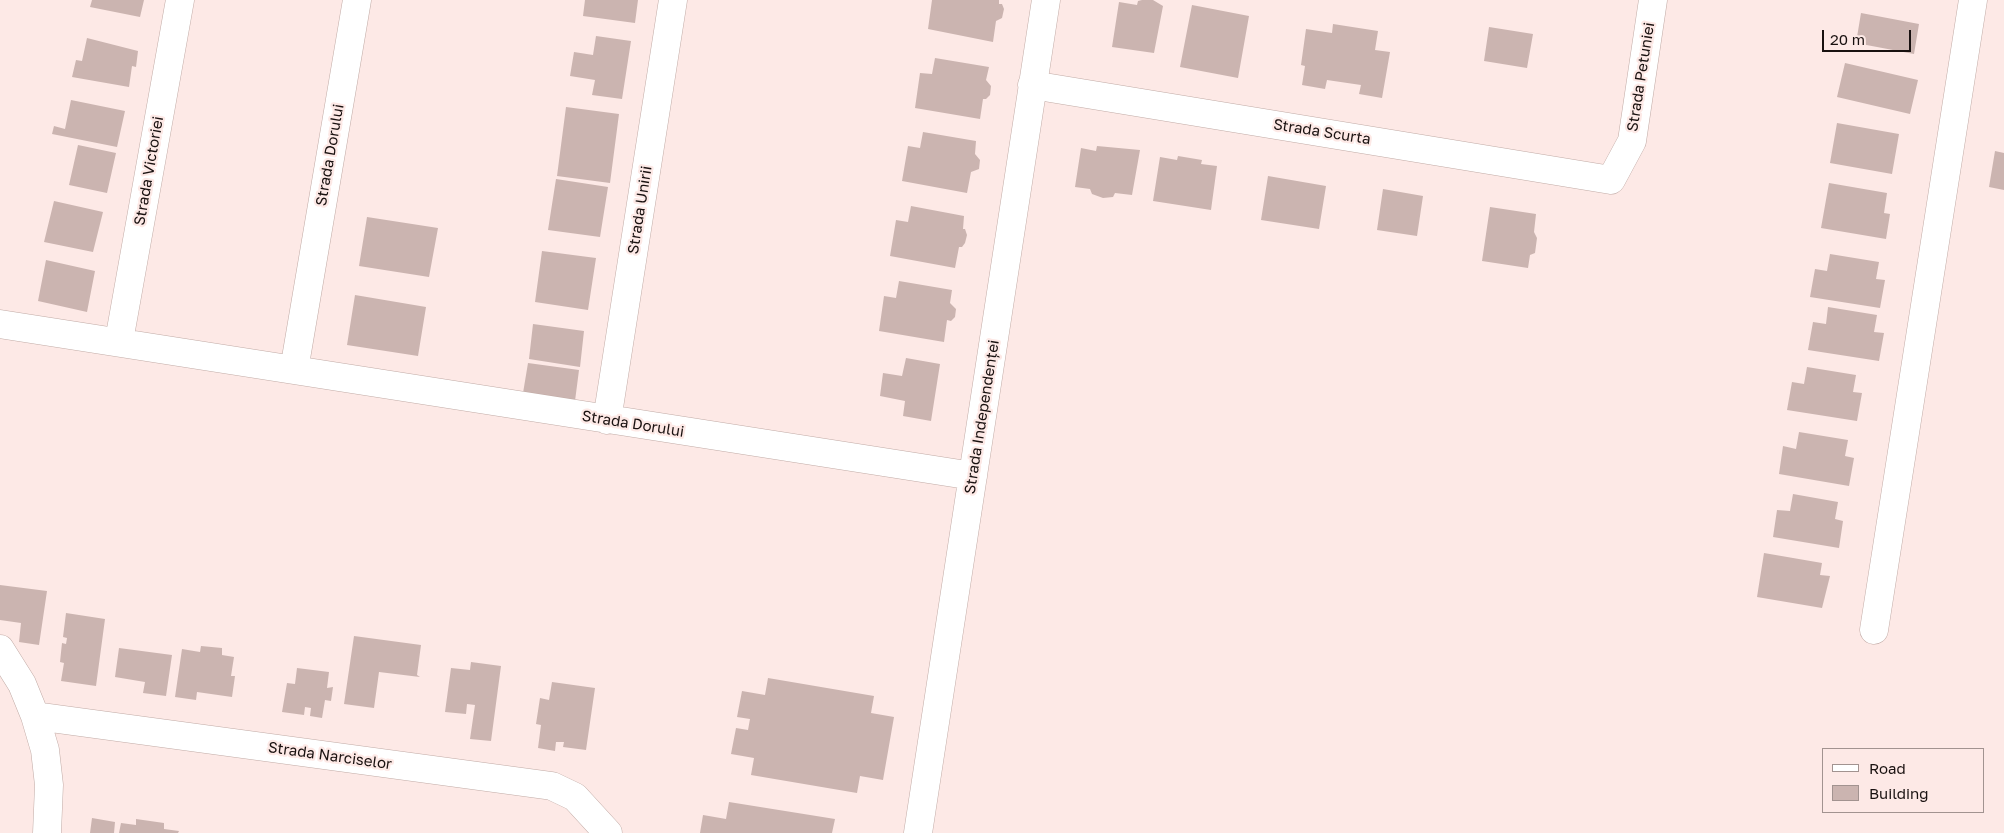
<!DOCTYPE html>
<html>
<head>
<meta charset="utf-8">
<style>
  body { margin:0 }
  #map { position:relative; width:2004px; height:833px; overflow:hidden; background:#fde9e6; font-family:"Golos Text",sans-serif }
  canvas { display:block }
  .legend { position:absolute; left:1822px; top:748px; width:162px; height:65px; box-sizing:border-box; background:#fde9e6; border:1px solid #a29390; margin:0; padding:6px 9px; list-style:none; font-size:15px; color:#191110 }
  .legend li { display:flex; align-items:center; gap:10px; height:25px }
  .legend b { width:25px; border:1px solid #a29390 }
  .scale { position:absolute; left:1822px; top:30px; width:89px; height:22px; box-sizing:border-box; border:2px solid #191110; border-top:0; padding-left:6px; font-size:15px; line-height:18px; white-space:nowrap; color:#191110; -webkit-text-stroke:4px #fde9e6; paint-order:stroke }
</style>
</head>
<body>
<div id="map">
<canvas width="2004" height="833"></canvas>
<ul class="legend">
<li><b style="height:6px;background:#fff"></b>Road</li>
<li><b style="height:14px;background:#cbb4b0"></b>Building</li>
</ul>
<div class="scale">20 m</div>
</div>
<script>
const ctx = document.querySelector('canvas').getContext('2d');
ctx.lineJoin = 'round';
function paint(path, color) {
  ctx.fillStyle = color;
  ctx.fill(path, 'evenodd');
}
function poly(rows) {
  const path = new Path2D();
  for (const r of rows) {
    path.moveTo(r[0], r[1]);
    for (let i = 2; i < r.length; i += 2) path.lineTo(r[i], r[i + 1]);
  }
  return path;
}
function strokePath(path, color, width, dash) {
  ctx.strokeStyle = color;
  ctx.lineWidth = width;
  ctx.lineCap = dash ? 'butt' : 'round';
  ctx.setLineDash(dash || []);
  ctx.stroke(path);
}
function write(font, color, halo, rows, align = 'center') {
  ctx.font = font + ' "Golos Text",sans-serif';
  ctx.lineWidth = 4.5;
  ctx.setLineDash([]);
  ctx.textBaseline = 'middle';
  ctx.strokeStyle = halo;
  ctx.fillStyle = color;
  for (const [text, x, y, turn = 0] of rows) {
    ctx.save();
    ctx.translate(x, y);
    ctx.rotate((+turn || 0) * Math.PI / 180);
    ctx.textAlign = isNaN(turn) ? turn : align;
    if (halo) ctx.strokeText(text, 0, 0);
    ctx.fillText(text, 0, 0);
    ctx.restore();
  }
}
paint(poly([
  [92,0,144,0,140,17,90,7],
  [585,0,638,0,635,23,583,16],
  [932,0,999,0,999,4,1002,4,1004,9,1002,18,996,21,993,42,928,29],
  [1142,0,1153,0,1163,6,1154,53,1112,47,1119,2,1137,5,1138,1],
  [1192,5,1249,16,1238,78,1180,67],
  [1861,13,1919,24,1914,54,1856,43],
  [1333,24,1378,31,1375,50,1390,52,1382,98,1359,94,1361,85,1327,80,1325,89,1302,85,1305,66,1301,65,1306,29,1332,33],
  [1489,27,1533,34,1527,68,1484,61],
  [596,36,631,41,622,99,592,95,595,80,570,76,574,52,593,55],
  [87,38,138,51,136,67,132,66,129,87,72,77,76,60,82,61],
  [935,58,989,67,986,80,991,86,990,95,986,99,983,99,980,119,915,108,920,73,932,74],
  [1845,63,1918,80,1910,114,1837,97],
  [71,100,125,111,117,147,52,134,54,126,65,129],
  [566,107,619,114,610,183,557,176],
  [1837,123,1899,134,1892,174,1830,163],
  [923,132,976,141,975,154,980,160,979,169,971,172,967,193,902,181,908,146,920,148],
  [78,145,116,153,107,193,69,185],
  [1097,146,1140,150,1132,195,1115,193,1113,197,1103,198,1092,194,1090,189,1075,187,1081,148,1096,151],
  [1995,151,2004,153,2004,190,1989,187],
  [1178,156,1202,160,1201,164,1217,166,1211,210,1153,201,1160,157,1177,160],
  [1268,176,1326,186,1319,229,1261,220],
  [556,179,608,187,600,237,548,230],
  [1829,183,1887,193,1884,213,1890,214,1886,239,1821,228],
  [1383,189,1423,196,1417,236,1377,230],
  [54,201,103,212,93,252,44,242],
  [911,206,964,216,963,229,965,229,967,235,965,243,962,247,959,247,955,268,890,256,896,220,908,222],
  [1490,207,1536,214,1534,232,1537,238,1535,253,1530,255,1528,268,1482,261],
  [367,217,438,228,429,277,359,266],
  [542,251,596,258,588,310,535,302],
  [1830,254,1879,262,1876,279,1885,280,1880,308,1810,297,1815,269,1827,271],
  [46,260,95,271,87,312,38,301],
  [899,281,952,290,950,303,956,309,955,317,951,321,947,320,944,342,879,331,884,296,896,298],
  [355,295,426,307,418,356,347,345],
  [1828,307,1877,315,1874,332,1884,333,1879,361,1808,350,1813,322,1826,324],
  [533,324,584,331,580,367,529,359],
  [906,358,940,364,931,421,903,416,905,401,880,396,883,373,902,376],
  [528,363,579,370,575,401,523,393],
  [1807,367,1856,375,1853,392,1862,393,1857,421,1787,410,1792,382,1804,384],
  [1799,432,1848,440,1845,456,1854,458,1849,486,1779,474,1783,446,1796,449],
  [1793,494,1838,502,1835,519,1843,521,1839,548,1773,537,1777,510,1790,511],
  [1764,553,1822,563,1820,575,1830,576,1822,608,1757,597],
  [0,585,47,591,39,645,19,642,21,623,0,620],
  [66,613,105,619,96,686,61,681,64,663,60,662,62,643,66,644,67,638,63,637],
  [354,636,421,645,417,675,420,677,379,672,374,708,344,704],
  [201,646,222,648,222,655,234,657,231,676,235,676,232,697,197,692,196,700,175,697,182,649,200,652],
  [119,648,172,655,166,696,143,693,145,682,115,677],
  [471,662,501,666,491,741,470,739,475,705,467,704,466,714,445,712,451,668,470,670],
  [297,668,329,672,327,688,333,687,331,701,325,700,322,718,310,716,311,708,305,707,304,715,282,712,287,683,295,684],
  [768,678,874,696,871,713,894,717,883,780,860,776,857,793,751,775,754,758,731,754,736,728,748,730,750,719,737,717,742,691,765,695],
  [552,682,595,688,586,750,563,747,564,742,556,742,555,751,538,748,541,725,536,724,540,698,549,700],
  [729,802,835,819,832,833,700,833,703,815,726,819],
  [92,818,115,822,114,833,90,833],
  [136,819,164,823,164,829,179,831,178,833,119,833,121,823,136,825]
]), '#cbb4b0');
const minor = poly([
  [1032,85,1611,180,1632,141,1653,0],
  [0,324,973,476],
  [119,341,180,0],
  [294,370,357,0],
  [607,420,673,0],
  [1874,630,1973,0],
  [0,649,22,684,35,716,45,750,49,785,47,833],
  [35,716,552,786,575,797,608,833],
  [918,833,1046,0]
]);
strokePath(minor, '#c1aba6', 29);
strokePath(minor, '#fff', 28);
write('15px', '#191110', '#fde9e6', [
  ["Strada Petuniei",1641,77,-81],
  ["Strada Scurta",1322,132,9],
  ["Strada Dorului",330,155,-80],
  ["Strada Victoriei",149,171,-80],
  ["Strada Unirii",640,210,-81],
  ["Strada Independenței",982,417,-81],
  ["Strada Dorului",633,424,9],
  ["Strada Narciselor",330,756,8]
]);
</script>
</body>
</html>
